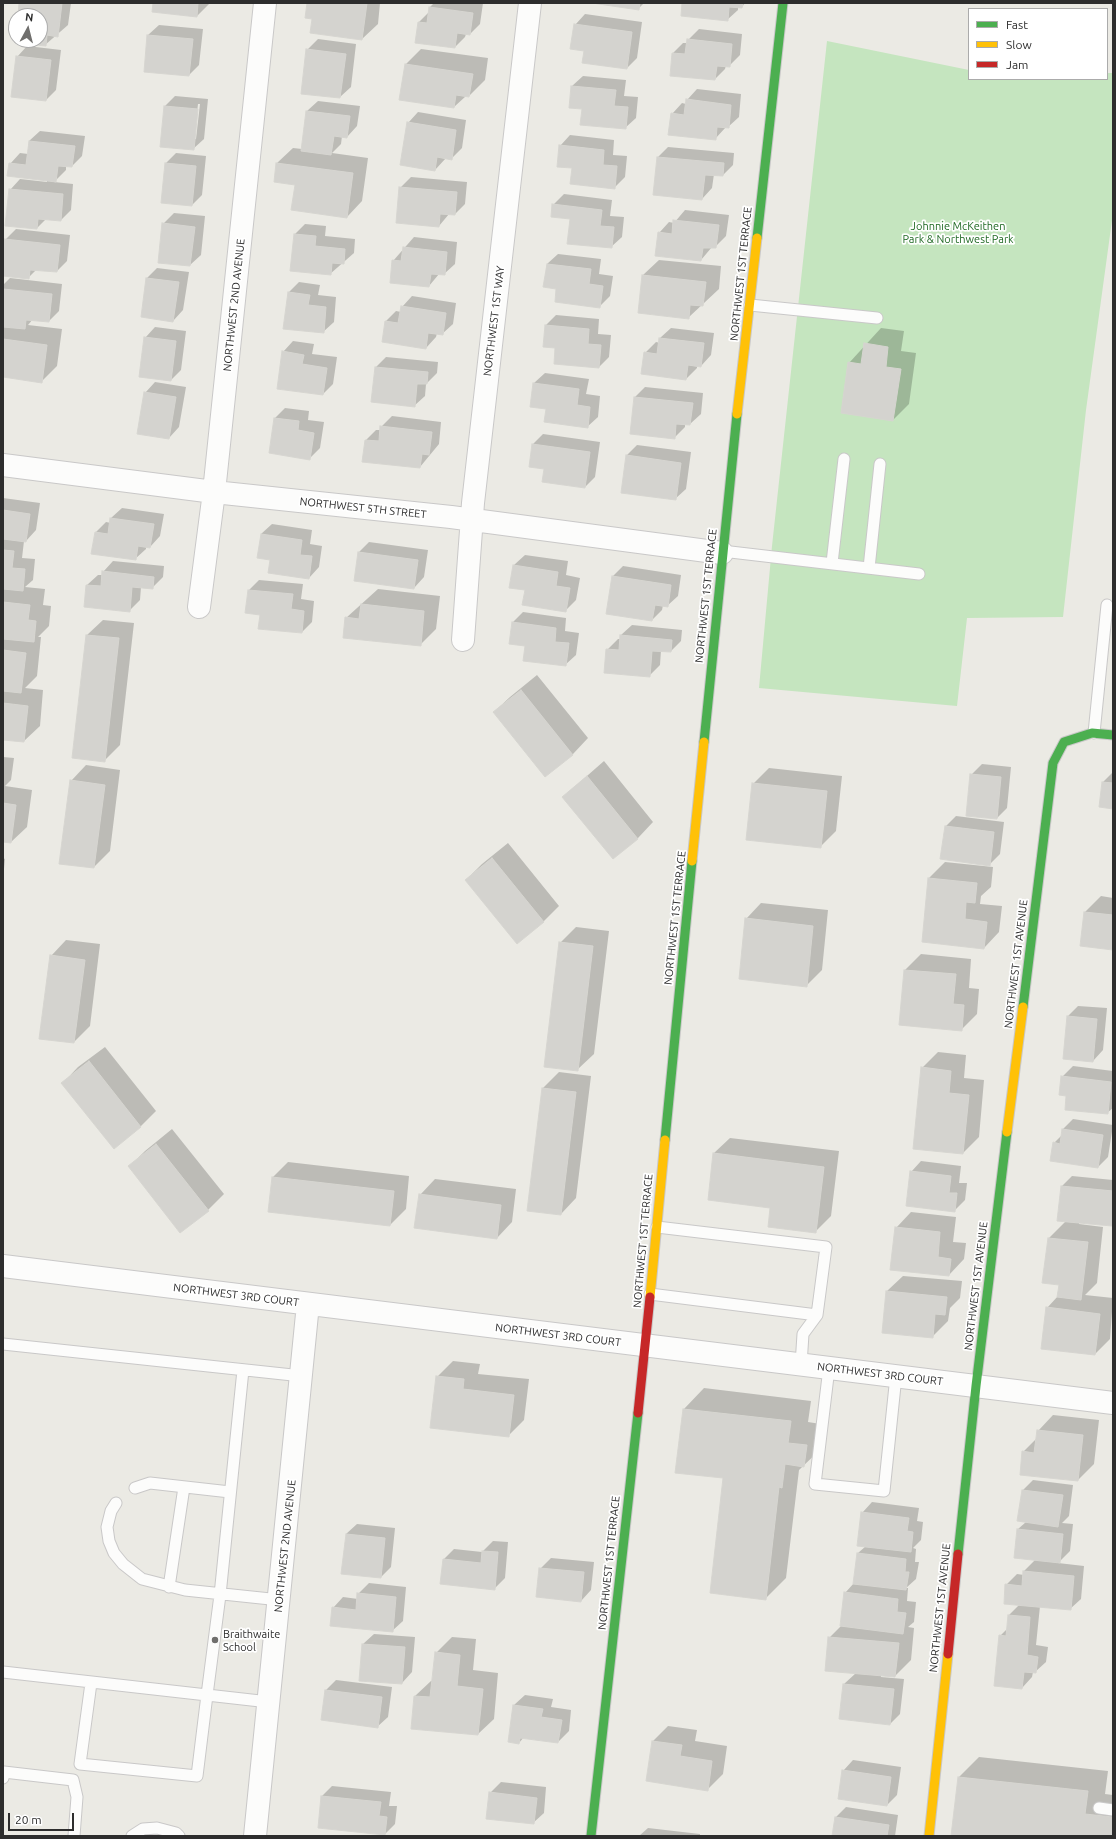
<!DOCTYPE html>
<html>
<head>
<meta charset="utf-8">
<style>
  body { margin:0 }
  #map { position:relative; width:1116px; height:1839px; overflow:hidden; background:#ebeae4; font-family:Ubuntu,sans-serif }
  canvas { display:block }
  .frame { position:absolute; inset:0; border:4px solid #2d2d2d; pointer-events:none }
  .legend { position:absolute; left:968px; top:8px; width:140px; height:72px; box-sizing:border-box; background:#fff; border:1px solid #ababab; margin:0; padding:5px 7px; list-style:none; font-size:12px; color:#2d2d2d }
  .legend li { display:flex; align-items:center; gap:8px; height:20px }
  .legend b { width:20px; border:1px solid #ababab }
  .north { position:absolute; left:8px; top:8px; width:40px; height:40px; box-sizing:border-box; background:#fff; border:1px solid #ababab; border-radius:50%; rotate:7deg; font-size:11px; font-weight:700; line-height:16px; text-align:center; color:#2d2d2d }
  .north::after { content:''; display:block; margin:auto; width:14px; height:18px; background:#706f6d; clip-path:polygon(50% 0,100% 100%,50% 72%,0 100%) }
  .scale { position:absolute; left:8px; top:1813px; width:66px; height:18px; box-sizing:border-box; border:2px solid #2d2d2d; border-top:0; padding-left:5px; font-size:12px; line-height:14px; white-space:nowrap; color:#2d2d2d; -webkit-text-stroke:3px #fff; paint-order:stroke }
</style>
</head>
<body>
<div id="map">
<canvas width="1116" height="1839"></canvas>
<div class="frame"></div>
<ul class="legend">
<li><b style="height:5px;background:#4caf50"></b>Fast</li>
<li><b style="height:5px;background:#ffc107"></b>Slow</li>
<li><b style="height:5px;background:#c62828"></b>Jam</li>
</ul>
<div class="north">N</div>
<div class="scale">20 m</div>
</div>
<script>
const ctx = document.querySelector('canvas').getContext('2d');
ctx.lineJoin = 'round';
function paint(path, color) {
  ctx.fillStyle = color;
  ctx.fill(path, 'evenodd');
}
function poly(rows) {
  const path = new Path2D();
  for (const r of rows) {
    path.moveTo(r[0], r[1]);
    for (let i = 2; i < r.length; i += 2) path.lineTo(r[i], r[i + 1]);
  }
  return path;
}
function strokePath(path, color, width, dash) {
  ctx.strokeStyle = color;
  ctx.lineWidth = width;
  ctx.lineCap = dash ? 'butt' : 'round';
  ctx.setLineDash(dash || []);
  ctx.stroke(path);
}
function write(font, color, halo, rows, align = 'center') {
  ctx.font = font + ' Ubuntu,sans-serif';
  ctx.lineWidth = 3.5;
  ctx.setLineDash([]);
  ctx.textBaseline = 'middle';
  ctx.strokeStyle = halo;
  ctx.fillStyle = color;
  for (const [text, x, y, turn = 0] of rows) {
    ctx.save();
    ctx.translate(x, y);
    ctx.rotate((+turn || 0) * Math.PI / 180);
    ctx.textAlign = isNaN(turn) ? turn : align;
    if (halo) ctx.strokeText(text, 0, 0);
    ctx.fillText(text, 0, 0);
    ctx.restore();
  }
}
paint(poly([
  [827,41,969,70,969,79,1107,79,1107,73,1113,73,1113,213,1086,410,1063,617,967,618,957,706,759,688,772,546]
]), '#c5e5bf');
paint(poly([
  [20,3,71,3,68,25,45,45,16,40,40,40,40,16,19,16],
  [154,3,210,3,197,16],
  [308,3,380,3,378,24,362,39,313,18],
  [434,3,483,3,480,24,470,34,466,34,465,37,455,47,416,42,419,22,430,11,430,7],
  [595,3,644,3,638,9],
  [683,3,745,3,742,7,738,6,738,10,727,20],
  [585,14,642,22,637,58,627,68,585,50,575,25],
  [159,25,203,29,199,65,189,75,145,71,148,35],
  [699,29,742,34,740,55,729,66,726,65,725,69,715,79,673,53,683,43,688,43,688,40],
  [318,39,356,44,351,87,340,97,302,93,307,50],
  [27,46,61,50,56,90,46,100,17,57],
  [421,49,488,58,485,80,469,96,466,96,454,107,406,64],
  [583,76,626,80,624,96,638,97,636,118,625,128,583,108,570,107,572,86],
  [697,89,741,94,739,117,728,127,726,127,715,139,672,114,682,103,686,104,687,100],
  [175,96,208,99,204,139,193,149,165,106],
  [198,104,200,104,196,139,194,139],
  [318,101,360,106,357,126,347,137,342,136,341,144,332,153,368,158,362,201,347,217,296,184,277,163,293,148,302,149,307,111],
  [418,112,466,120,462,148,451,159,446,158,435,170,408,123],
  [40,131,85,136,82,156,72,166,66,166,66,170,54,182,73,184,71,210,61,220,46,219,37,228,10,190,20,179,47,182,47,180,10,164,20,153,28,154,29,141],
  [570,135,614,140,613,155,627,156,625,177,614,188,573,167,560,146],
  [668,147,734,153,733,165,723,175,714,174,712,188,702,199,658,157],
  [176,153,206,156,202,195,192,205,166,163],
  [411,177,467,182,465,204,455,214,449,214,439,226,400,188],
  [564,194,612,200,610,216,624,217,622,237,611,247,553,205],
  [685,210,729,215,726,236,715,247,712,247,701,260,659,233,669,222,674,223],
  [174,213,205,216,201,255,190,265,159,262,163,224],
  [305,224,326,226,325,236,355,239,354,253,330,274,295,234],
  [16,229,70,235,67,261,57,271,37,269,28,278,3,275,5,240],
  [414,237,457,242,455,264,444,274,439,274,429,286,393,261],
  [558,254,601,259,599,274,613,276,610,296,599,307,557,288,544,286,547,264],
  [659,260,721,266,719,289,689,317,643,275],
  [157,268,189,272,183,310,173,321,142,316,147,278],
  [10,278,62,284,59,311,49,321,33,319,28,325,62,329,57,366,41,382,3,376,3,285],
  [299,282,320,285,318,295,336,297,334,322,323,332,288,293],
  [412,296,456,303,453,324,442,334,437,333,436,337,426,348,386,321,396,311,401,312,402,307],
  [556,315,599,319,598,334,611,335,609,357,599,367,556,347,546,325],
  [155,327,186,331,181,370,171,380,145,338],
  [671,328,714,333,711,355,701,366,697,365,697,368,686,379,645,353,656,342,660,343,660,338],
  [881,328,904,331,901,351,916,353,909,404,893,420,849,363],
  [293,341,314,344,312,354,337,357,333,384,323,394,283,352],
  [386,357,438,362,437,373,426,384,425,396,414,406,372,402,376,367],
  [545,373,589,379,586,394,600,396,598,417,587,427,547,408,534,383],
  [155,382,186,387,179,427,169,438,145,393],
  [645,387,703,393,701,414,690,424,685,424,685,427,674,438,631,433,635,397],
  [285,408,309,411,308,420,324,422,320,448,309,459,275,418],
  [392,416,441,422,439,444,420,467,363,461,366,440,376,430,381,430,381,427],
  [543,434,600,442,595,477,585,487,545,468,533,444],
  [637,445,691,452,686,489,675,499,626,456],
  [3,498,40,503,36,530,26,541,24,541,22,558,35,559,33,580,25,587,45,589,43,605,51,606,49,626,38,637,41,637,37,676,25,688,43,690,40,726,24,741,3,739],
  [122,508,164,514,160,536,150,547,146,546,146,549,135,559,96,532,106,522,111,523,111,518],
  [272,524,312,530,310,544,322,546,319,567,309,578,271,559,261,534],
  [369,542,428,550,424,577,414,588,359,552],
  [525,555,568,561,566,575,580,578,576,600,566,610,526,589,510,587,514,565],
  [113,561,164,566,163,577,152,588,141,587,140,600,129,611,87,585,98,575,102,575,103,572],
  [623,566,681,575,678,596,667,606,663,605,662,610,652,620,613,576],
  [259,580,303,584,301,599,314,601,312,622,302,632,261,614,249,590],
  [378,589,440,596,436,629,420,645,346,618],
  [523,612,566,618,565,631,579,633,576,655,565,665,513,622],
  [103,620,134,623,120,745,104,761,87,635],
  [632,625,682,630,681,641,671,651,661,650,660,665,649,676,607,650,618,639,621,639,621,635],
  [537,675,588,738,573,754,545,776,494,712,510,697],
  [3,757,14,758,11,780,5,786,32,790,27,827,11,842,3,841],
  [604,761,653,822,638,838,613,858,563,797],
  [982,764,1011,767,1007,808,997,818,971,775],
  [86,765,120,770,110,851,94,867,71,781],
  [769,768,842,776,836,831,820,847,753,784],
  [1113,772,1113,808,1103,782],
  [956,816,1004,822,1000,854,989,865,946,826],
  [508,843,559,906,543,922,466,880,482,864],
  [3,858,5,859,3,879],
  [945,862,993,867,991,887,981,896,980,904,1002,906,999,932,984,948,929,878],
  [1101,896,1113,898,1113,949,1082,945,1085,912],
  [761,903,828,910,822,970,806,986,746,919],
  [576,927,609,931,594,1054,578,1069,560,943],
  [66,940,100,944,90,1026,74,1042,51,956],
  [921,954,971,959,969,988,979,989,977,1014,961,1030,900,1025,905,970],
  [1078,1006,1107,1008,1103,1050,1093,1061,1064,1058,1068,1016],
  [105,1047,156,1111,140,1127,63,1083,78,1067],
  [938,1052,966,1055,964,1078,984,1080,979,1137,963,1153,922,1068],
  [1073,1066,1113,1071,1113,1108,1107,1113,1067,1095,1062,1077],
  [559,1072,591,1076,576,1198,561,1214,543,1088],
  [1073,1119,1113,1125,1108,1157,1098,1167,1054,1143,1062,1135,1063,1129],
  [172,1129,224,1194,208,1210,129,1167,145,1151],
  [730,1138,839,1151,831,1216,815,1232,771,1207,714,1153],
  [921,1161,961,1166,959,1183,967,1183,965,1200,955,1210,911,1172],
  [288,1162,409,1176,406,1209,390,1225,272,1178],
  [1072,1176,1113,1180,1113,1224,1112,1225,1079,1222,1079,1224,1103,1227,1097,1283,1085,1295,1113,1298,1110,1339,1095,1354,1047,1308,1058,1296,1060,1284,1043,1282,1049,1238,1066,1221,1062,1186],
  [435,1179,516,1189,512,1222,497,1238,420,1195],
  [911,1212,956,1217,953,1242,966,1243,964,1259,949,1275,896,1228],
  [903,1276,962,1281,960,1298,950,1308,948,1321,932,1337,887,1291],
  [453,1361,480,1364,478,1374,529,1379,524,1420,509,1435,437,1377],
  [704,1388,811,1401,808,1422,827,1425,825,1445,799,1470,786,1578,766,1598,724,1477,684,1409],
  [1053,1415,1099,1420,1094,1464,1078,1480,1023,1452,1037,1438,1038,1431],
  [1033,1480,1073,1485,1069,1516,1062,1523,1073,1524,1070,1551,1058,1563,1084,1566,1081,1599,1070,1609,1040,1606,1036,1645,1048,1647,1046,1662,1035,1672,1033,1672,1032,1677,1022,1688,1000,1636,1008,1628,1009,1615,1020,1604,1006,1585,1017,1574,1024,1575,1024,1571,1036,1559,1018,1529,1026,1522,1019,1521,1023,1490],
  [872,1502,919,1508,917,1521,923,1522,921,1540,913,1548,916,1549,915,1562,919,1562,916,1579,906,1588,908,1588,907,1601,916,1602,914,1622,908,1627,914,1628,911,1660,895,1676,881,1675,881,1677,904,1679,900,1714,890,1724,844,1684,856,1673,829,1638,841,1626,845,1593,854,1583,858,1553,866,1546,862,1513],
  [357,1524,395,1528,391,1567,381,1577,346,1534],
  [493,1541,508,1542,505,1578,494,1589,444,1559,454,1549,482,1552],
  [551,1558,594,1562,591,1590,581,1601,540,1569],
  [369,1583,406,1587,403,1621,392,1631,333,1608,343,1597,358,1599,358,1594],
  [374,1634,415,1637,412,1672,402,1683,363,1644],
  [452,1637,476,1639,473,1670,498,1673,494,1719,478,1734,415,1696,431,1681,433,1681,436,1653],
  [336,1680,392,1687,388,1717,377,1727,326,1690],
  [525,1695,553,1699,551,1707,571,1710,569,1731,558,1742,524,1737,519,1743,514,1705],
  [668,1726,697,1730,695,1741,727,1746,723,1774,707,1790,653,1741],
  [979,1757,1108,1771,1105,1794,1113,1795,1113,1836,952,1836,959,1777],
  [853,1760,901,1767,897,1795,887,1805,843,1771],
  [501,1782,546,1787,544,1813,533,1823,490,1793],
  [332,1786,391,1792,389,1806,397,1806,395,1824,385,1834,322,1796],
  [846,1807,898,1815,895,1836,833,1836,836,1817],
  [648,1828,700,1834,700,1836,639,1836]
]), '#0003');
const building = poly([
  [19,3,62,3,58,37,47,35,46,46,15,43,16,34,16,40,40,40,40,16,18,16,19,3],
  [153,3,198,3,197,17,152,12,153,3],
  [307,3,367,3,362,40,310,33,312,19,305,18,307,3],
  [592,3,640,3,639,10,592,3],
  [682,3,743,3,742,8,729,7,728,21,681,16,682,3],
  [429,7,473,13,470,35,457,33,455,48,415,43,418,22,427,23,429,7],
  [574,24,632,32,627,69,582,63,584,51,570,49,574,24],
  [147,35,193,39,189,76,144,72,147,35],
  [687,39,732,44,730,67,717,66,715,80,670,76,672,53,685,54,687,39],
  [306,49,346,54,340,98,301,94,306,49],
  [16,56,51,60,46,101,11,97,16,56],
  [405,64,473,74,469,97,456,95,454,108,399,100,405,64],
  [571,86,616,90,614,106,628,107,626,129,580,125,582,109,569,108,571,86],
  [686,99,731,105,729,128,717,127,716,140,668,135,671,113,684,115,686,99],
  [164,106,198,109,194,150,160,147,164,106],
  [306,111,350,116,347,138,334,136,331,155,301,151,306,111],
  [407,122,456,130,452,160,437,157,435,171,400,165,407,122],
  [29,141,75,146,72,167,58,166,56,182,7,176,9,163,26,165,29,141],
  [559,145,604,150,603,165,617,166,615,189,570,184,572,168,557,167,559,145],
  [657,157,724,163,723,176,705,175,702,200,653,195,657,157],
  [165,163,196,166,192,206,161,203,165,163],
  [276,163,353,173,347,218,291,210,295,185,274,182,276,163],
  [399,187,457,192,455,215,440,214,439,227,396,223,399,187],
  [9,189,63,194,61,221,38,219,37,229,5,226,9,189],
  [552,204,602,210,600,226,614,227,612,248,567,244,570,219,551,217,552,204],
  [673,220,719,225,716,248,703,248,701,261,655,256,658,232,672,234,673,220],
  [162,223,195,227,190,266,158,263,162,223],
  [294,234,316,236,315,246,345,249,344,264,332,263,331,275,290,271,294,234],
  [4,239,60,245,57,272,30,270,29,279,3,276,4,239],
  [403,247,447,252,445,275,431,274,429,287,390,283,392,260,401,261,403,247],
  [547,264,591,269,589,284,603,286,600,308,555,302,556,289,543,287,547,264],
  [642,275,706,282,703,306,690,305,689,319,638,313,642,275],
  [146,278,179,282,173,322,141,317,146,278],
  [3,289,52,294,49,322,26,320,25,329,3,327,3,289],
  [288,292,310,295,308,305,326,307,324,333,283,329,288,292],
  [401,306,446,313,443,335,428,333,426,349,382,342,385,321,398,323,401,306],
  [545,325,589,329,588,344,601,345,599,368,554,364,555,348,543,347,545,325],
  [144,337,176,341,171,381,139,377,144,337],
  [659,338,704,343,701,367,688,365,686,380,641,374,644,352,657,354,659,338],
  [3,339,47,345,42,383,3,377,3,339],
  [864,343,888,347,886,367,901,369,893,421,841,413,848,362,861,364,864,343],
  [282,351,304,355,302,364,327,368,323,395,277,389,282,351],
  [375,367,428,372,427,384,417,384,415,407,371,402,375,367],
  [533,383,579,389,577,405,590,407,588,428,544,422,546,409,530,407,533,383],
  [144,392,176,397,169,439,137,434,144,392],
  [634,397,693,403,690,425,676,424,675,439,630,434,634,397],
  [274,418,299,421,298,430,314,433,310,460,269,453,274,418],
  [380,426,432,432,429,455,422,454,420,468,362,462,365,440,379,441,380,426],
  [532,444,590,452,585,488,542,482,544,469,529,467,532,444],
  [626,455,681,463,676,500,621,493,626,455],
  [3,510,30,514,26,542,3,539,3,510],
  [110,518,154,524,150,548,138,546,136,560,91,554,95,532,108,534,110,518],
  [261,534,302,540,300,555,312,556,309,579,268,573,270,560,257,558,261,534],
  [3,550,14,551,12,568,25,569,23,591,3,589,3,550],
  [358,552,418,560,414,589,354,581,358,552],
  [513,565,558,572,556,586,570,588,566,612,522,605,525,590,509,588,513,565],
  [102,571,154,577,153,589,132,587,130,612,84,607,86,585,101,586,102,571],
  [612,576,671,585,668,607,655,605,652,621,606,614,612,576],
  [248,590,293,594,291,609,304,611,302,633,258,629,260,615,245,613,248,590],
  [3,602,30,605,28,620,36,621,34,642,3,639,3,602],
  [361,604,424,611,421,646,343,638,345,617,359,619,361,604],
  [512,622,556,628,555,642,569,643,566,666,523,661,525,646,509,644,512,622],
  [86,635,119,638,105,762,72,758,86,635],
  [620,635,672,640,671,652,652,651,650,677,604,673,606,649,619,650,620,635],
  [3,650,26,653,21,693,3,691,3,650],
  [521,690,573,755,545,777,493,712,521,690],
  [3,703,28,706,24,742,3,740,3,703],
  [970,774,1001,777,997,819,966,816,970,774],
  [587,776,638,839,613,859,562,797,587,776],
  [70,780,105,785,94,868,59,864,70,780],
  [1102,782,1113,783,1113,809,1099,807,1102,782],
  [752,783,827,791,821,848,746,840,752,783],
  [3,803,16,805,11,843,3,842,3,803],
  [945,826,994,832,990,866,940,859,945,826],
  [492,858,544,922,517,944,465,880,492,858],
  [928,878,977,883,975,903,966,902,965,919,987,922,984,949,922,942,928,878],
  [1084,912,1113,915,1113,950,1080,946,1084,912],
  [745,918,813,926,807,987,739,979,745,918],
  [559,942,593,946,578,1071,544,1067,559,942],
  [50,955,85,960,74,1043,39,1039,50,955],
  [904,970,956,974,953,1004,964,1005,962,1031,899,1025,904,970],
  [1067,1016,1097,1019,1093,1062,1063,1059,1067,1016],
  [89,1061,141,1127,114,1149,61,1083,89,1061],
  [921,1067,951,1071,949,1093,969,1095,963,1154,913,1149,921,1067],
  [1061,1076,1111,1082,1108,1114,1065,1110,1066,1096,1059,1095,1061,1076],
  [542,1088,576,1092,561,1215,527,1211,542,1088],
  [1062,1129,1103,1135,1098,1168,1050,1161,1053,1142,1060,1144,1062,1129],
  [156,1144,209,1211,180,1233,128,1166,156,1144],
  [713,1153,824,1167,816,1233,768,1227,770,1208,708,1200,713,1153],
  [910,1171,951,1176,949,1193,957,1193,955,1212,906,1206,910,1171],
  [272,1177,394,1191,390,1226,268,1212,272,1177],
  [1061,1186,1113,1191,1112,1226,1057,1221,1061,1186],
  [419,1194,501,1205,497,1239,414,1228,419,1194],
  [895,1227,940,1232,938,1257,951,1259,949,1276,890,1270,895,1227],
  [1048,1238,1088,1242,1081,1300,1057,1297,1059,1285,1042,1283,1048,1238],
  [886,1291,947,1297,945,1315,935,1314,933,1338,882,1333,886,1291],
  [1046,1307,1100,1314,1095,1355,1041,1349,1046,1307],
  [436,1376,464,1379,463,1389,514,1395,509,1437,430,1428,436,1376],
  [683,1409,791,1421,788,1443,807,1445,804,1467,785,1464,782,1488,779,1487,766,1600,710,1593,723,1478,675,1473,683,1409],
  [1037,1430,1083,1435,1078,1481,1020,1475,1022,1451,1034,1453,1037,1430],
  [1022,1490,1063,1495,1058,1527,1017,1521,1022,1490],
  [861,1512,909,1518,907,1531,913,1532,911,1552,857,1546,861,1512],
  [1017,1529,1063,1534,1060,1563,1014,1558,1017,1529],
  [346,1534,385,1538,381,1578,341,1574,346,1534],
  [482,1551,498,1552,495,1590,440,1584,443,1559,481,1563,482,1551],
  [857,1553,906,1559,905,1572,909,1572,906,1590,853,1584,857,1553],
  [539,1568,584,1572,581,1602,536,1597,539,1568],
  [1023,1571,1074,1576,1071,1610,1004,1604,1005,1584,1022,1586,1023,1571],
  [844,1592,898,1599,897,1612,906,1613,903,1634,840,1626,844,1592],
  [357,1593,396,1597,393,1632,330,1626,332,1607,356,1610,357,1593],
  [1008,1615,1030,1617,1027,1655,1038,1657,1036,1673,1024,1672,1022,1689,994,1686,999,1635,1006,1636,1008,1615],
  [828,1637,899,1643,895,1677,825,1671,828,1637],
  [362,1644,405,1647,402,1684,359,1681,362,1644],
  [435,1652,460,1655,457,1686,483,1689,478,1735,411,1729,414,1696,430,1697,435,1652],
  [843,1684,894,1689,890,1725,839,1719,843,1684],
  [325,1690,382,1697,378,1728,321,1720,325,1690],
  [513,1705,543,1709,541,1717,562,1720,558,1743,520,1738,519,1744,508,1742,513,1705],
  [652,1741,682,1745,680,1756,712,1761,708,1791,646,1781,652,1741],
  [842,1770,891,1777,887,1806,838,1799,842,1770],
  [958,1777,1088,1791,1085,1814,1113,1817,1113,1836,951,1836,958,1777],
  [489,1792,537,1798,534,1824,486,1819,489,1792],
  [321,1796,381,1802,379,1816,387,1817,385,1835,318,1828,321,1796],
  [835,1817,889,1825,887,1836,832,1836,835,1817]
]);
paint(building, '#d4d3cf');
strokePath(building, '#d6d5d0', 1);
const lane = poly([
  [750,305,877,318],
  [722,551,919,574],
  [832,563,844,459],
  [869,568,880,464],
  [1094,733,1107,605],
  [650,1294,817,1315,826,1247,657,1227],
  [3,1344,302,1376],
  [801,1365,803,1334,817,1315],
  [829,1368,815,1484,884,1491,896,1376],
  [135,1488,150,1483,230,1492],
  [116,1503,111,1511,107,1527,109,1541,114,1553,123,1564,142,1579,185,1590,280,1600],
  [169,1587,184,1487],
  [3,1672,207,1695,220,1595,243,1370],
  [91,1683,80,1764,197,1776,207,1695,269,1702],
  [3,1778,4,1772,73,1780,77,1797,74,1836],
  [1099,1808,1113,1810],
  [132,1836,143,1829,157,1828,176,1833,179,1836]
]);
const street = poly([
  [3,465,214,492,451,517,722,553],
  [199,607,214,492,265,3],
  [463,640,473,503,530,3],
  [3,1266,1113,1403],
  [255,1836,308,1304]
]);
const fast = poly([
  [757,238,783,3],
  [704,742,737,414],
  [1023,1007,1053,763,1064,742,1092,733,1113,735],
  [665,1140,692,861],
  [958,1554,976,1386,1007,1132],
  [591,1836,638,1413]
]);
const slow = poly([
  [737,414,757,238],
  [692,861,704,742],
  [1007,1132,1023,1007],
  [650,1297,665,1140],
  [929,1836,948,1654]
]);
const jam = poly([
  [638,1413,650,1297],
  [948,1654,958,1554]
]);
strokePath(lane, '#c9c8c8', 13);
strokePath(street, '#c9c8c8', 24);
strokePath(fast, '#c9c8c8', 11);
strokePath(slow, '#c9c8c8', 11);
strokePath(jam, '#c9c8c8', 11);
strokePath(lane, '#fcfcfb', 11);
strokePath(street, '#fcfcfb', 22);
strokePath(fast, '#4caf50', 9);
strokePath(slow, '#ffc107', 9);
strokePath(jam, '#c62828', 9);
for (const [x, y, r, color] of [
  [215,1640,4,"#706f6d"]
]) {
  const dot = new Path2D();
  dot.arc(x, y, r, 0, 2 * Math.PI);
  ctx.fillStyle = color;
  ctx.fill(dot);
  strokePath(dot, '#fff', 1.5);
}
write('11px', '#1f6923', '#fff', [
  ["Johnnie McKeithen",958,226],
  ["Park & Northwest Park",958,239]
]);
write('11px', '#2d2d2d', '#fff', [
  ["NORTHWEST 1ST TERRACE",741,274,-84],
  ["NORTHWEST 2ND AVENUE",234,305,-84],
  ["NORTHWEST 1ST WAY",494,321,-83],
  ["NORTHWEST 5TH STREET",363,508,6],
  ["NORTHWEST 1ST TERRACE",706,596,-84],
  ["NORTHWEST 1ST TERRACE",675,918,-84],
  ["NORTHWEST 1ST AVENUE",1016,964,-83],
  ["NORTHWEST 1ST TERRACE",643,1241,-85],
  ["NORTHWEST 1ST AVENUE",976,1286,-83],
  ["NORTHWEST 3RD COURT",236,1295,7],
  ["NORTHWEST 3RD COURT",558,1335,7],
  ["NORTHWEST 3RD COURT",880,1374,7],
  ["NORTHWEST 2ND AVENUE",285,1546,-84],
  ["NORTHWEST 1ST TERRACE",609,1563,-84],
  ["NORTHWEST 1ST AVENUE",940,1608,-84]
]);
write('11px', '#2d2d2d', '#fff', [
  ["Braithwaite",223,1634],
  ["School",223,1647]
], 'left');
</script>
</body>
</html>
